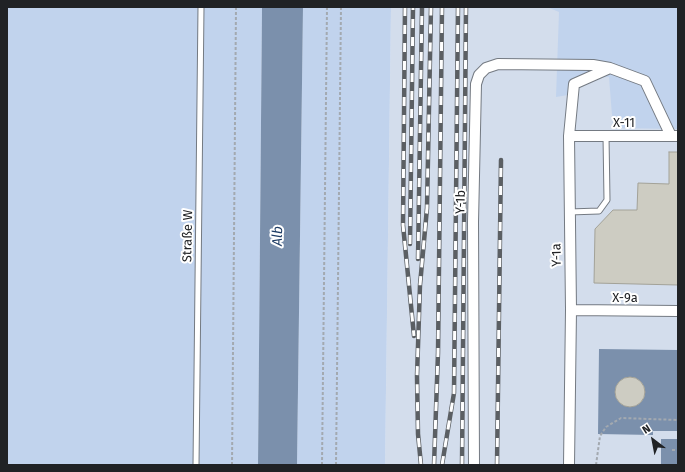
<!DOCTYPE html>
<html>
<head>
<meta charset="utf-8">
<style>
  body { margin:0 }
  #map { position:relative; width:685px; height:472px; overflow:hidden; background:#e4ebf4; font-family:"Fira Sans",sans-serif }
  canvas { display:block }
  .frame { position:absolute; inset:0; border:8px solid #202225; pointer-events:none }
  .north { position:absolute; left:633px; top:420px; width:40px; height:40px; -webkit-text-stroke:3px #fff; paint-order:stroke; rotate:328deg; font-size:11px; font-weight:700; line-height:16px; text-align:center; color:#202225 }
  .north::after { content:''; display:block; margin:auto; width:14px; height:18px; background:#202225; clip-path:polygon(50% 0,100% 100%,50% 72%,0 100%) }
</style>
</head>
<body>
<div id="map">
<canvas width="685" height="472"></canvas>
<div class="frame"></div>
<div class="north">N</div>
</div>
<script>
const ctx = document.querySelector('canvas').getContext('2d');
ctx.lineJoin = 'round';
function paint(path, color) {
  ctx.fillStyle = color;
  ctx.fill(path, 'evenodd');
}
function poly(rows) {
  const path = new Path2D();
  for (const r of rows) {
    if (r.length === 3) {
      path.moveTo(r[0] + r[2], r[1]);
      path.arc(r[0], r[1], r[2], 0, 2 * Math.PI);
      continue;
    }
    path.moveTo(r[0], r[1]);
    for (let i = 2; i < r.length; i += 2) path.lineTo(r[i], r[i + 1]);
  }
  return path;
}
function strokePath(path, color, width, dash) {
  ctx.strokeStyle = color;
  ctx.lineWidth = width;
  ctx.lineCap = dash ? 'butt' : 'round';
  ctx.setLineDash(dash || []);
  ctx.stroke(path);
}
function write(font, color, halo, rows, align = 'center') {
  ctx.font = font + ' "Fira Sans",sans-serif';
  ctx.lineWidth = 4;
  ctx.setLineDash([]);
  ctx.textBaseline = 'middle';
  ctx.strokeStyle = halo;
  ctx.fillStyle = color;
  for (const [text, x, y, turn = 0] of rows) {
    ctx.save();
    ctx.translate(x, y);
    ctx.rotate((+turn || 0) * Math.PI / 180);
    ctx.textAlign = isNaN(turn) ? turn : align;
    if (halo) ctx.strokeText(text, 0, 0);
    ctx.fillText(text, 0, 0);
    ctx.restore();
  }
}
paint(poly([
  [391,7,678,7,678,465,385,465]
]), '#d3ddec');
paint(poly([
  [7,7,262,7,258,465,7,465],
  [303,7,391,7,385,465,297,465],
  [547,7,678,7,678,129,613,128,609,77,575,78,568,95,556,97,559,12]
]), '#c1d3ed');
paint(poly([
  [262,7,303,7,297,465,258,465],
  [599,349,678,350,678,431,653,431,653,435,598,434],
  [661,439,678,439,678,465,661,465]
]), '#7b90ac');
const building = poly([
  [669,152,678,152,678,285,594,283,595,229,613,210,637,210,638,183,669,184,669,152],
  [630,392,15]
]);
paint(building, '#cdccc2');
strokePath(building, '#a3a298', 1);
const lane = poly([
  [569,212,599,211,607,200,606,136],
  [196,465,201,7]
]);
const street = poly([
  [569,136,678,136],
  [571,310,678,311],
  [474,465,473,222,476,84,479,75,486,68,498,64,593,65,610,68,645,81,671,136],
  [569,465,571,310,569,136,574,84,610,68]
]);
strokePath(lane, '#747a82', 7);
strokePath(street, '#747a82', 12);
strokePath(poly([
  [672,450,678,450],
  [232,465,236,7],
  [322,465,327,7],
  [336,465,341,7],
  [596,465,600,436,606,427,621,418,678,420]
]), '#a3a9b0', 2, [3, 2]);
strokePath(lane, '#fff', 5);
strokePath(street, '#fff', 10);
const rail = poly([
  [405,7,403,225,414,336],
  [410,244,413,7],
  [418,259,422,7],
  [421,465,418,434,417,376,420,285,427,208,431,7],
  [434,465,438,353,442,7],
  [442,465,454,393,458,7],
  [462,465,466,7],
  [497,465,501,160]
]);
strokePath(rail, '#5b5f63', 4.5);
strokePath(rail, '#fff', 3, [9]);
write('13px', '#202225', '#fff', [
  ["X-11",624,123],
  ["Y-1b",461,202,-88],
  ["Straße W",188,236,-89],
  ["Y-1a",557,255,-91],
  ["X-9a",625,298]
]);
write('italic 14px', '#1e3c64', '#fff', [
  ["Alb",278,236,-89]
]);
</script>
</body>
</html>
